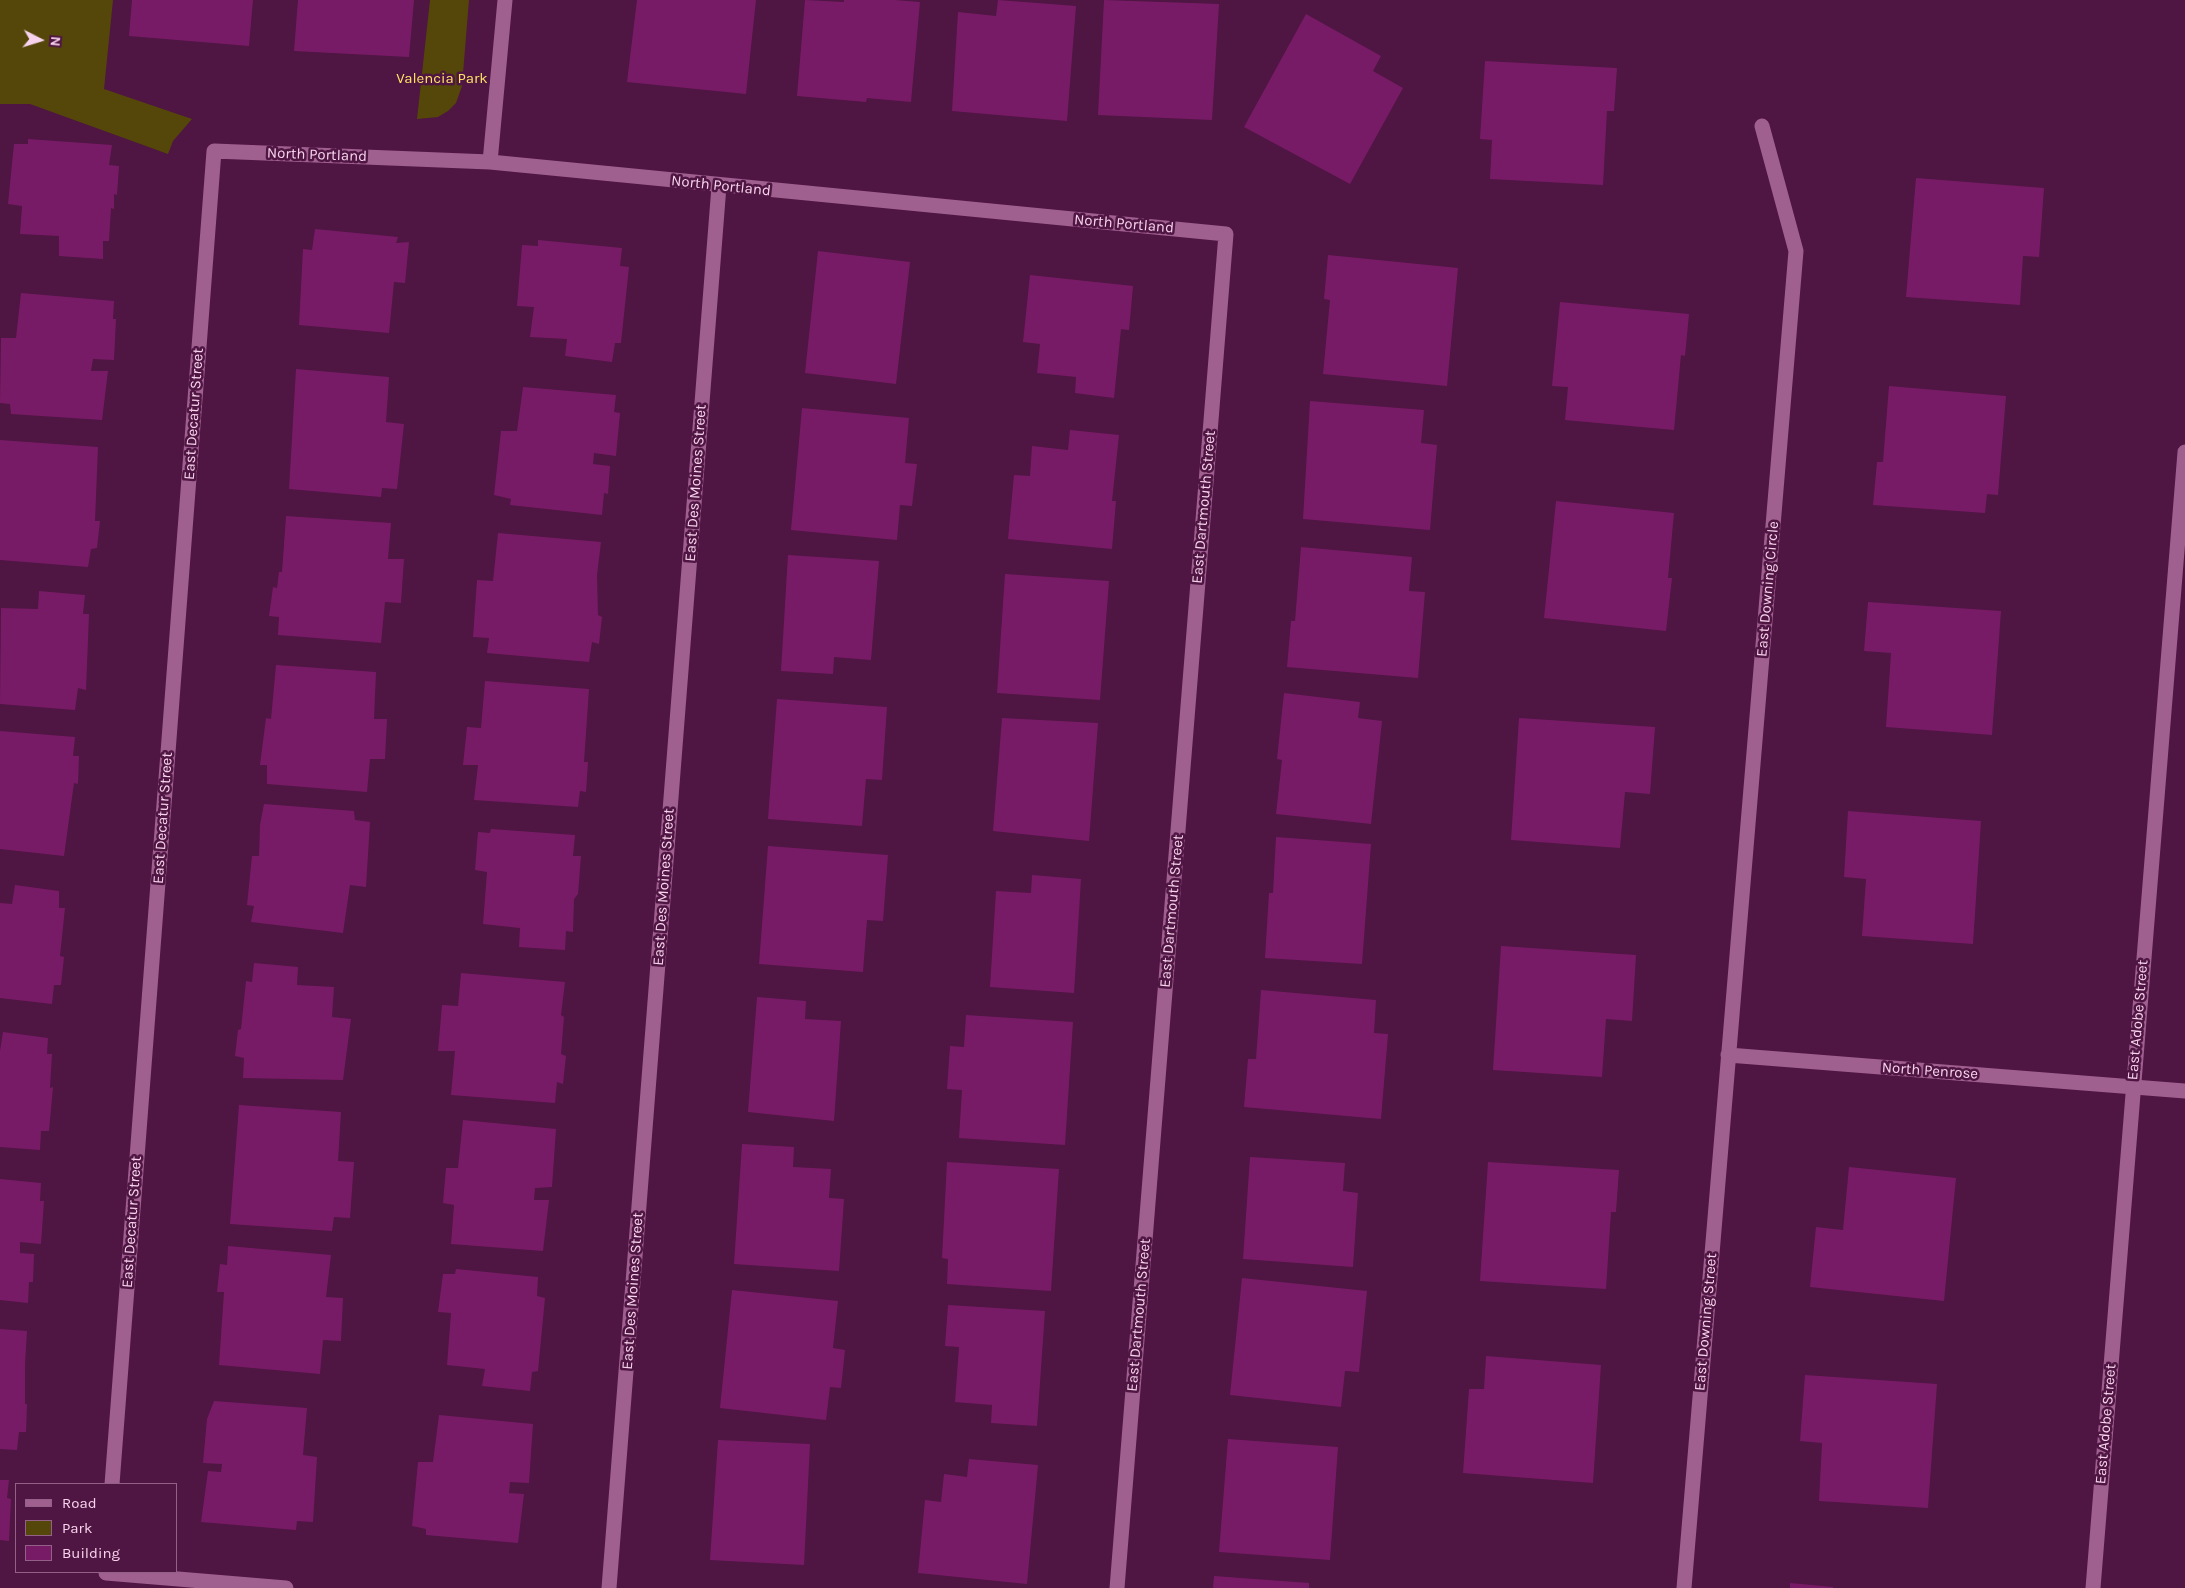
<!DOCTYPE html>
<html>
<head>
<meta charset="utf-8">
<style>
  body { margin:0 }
  #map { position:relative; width:2185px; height:1588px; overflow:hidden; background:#4f1543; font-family:Karla,sans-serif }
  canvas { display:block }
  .legend { position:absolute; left:15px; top:1483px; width:162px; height:90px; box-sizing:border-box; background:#4f1543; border:1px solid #936187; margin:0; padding:6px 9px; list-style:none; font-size:15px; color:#f8d3ed }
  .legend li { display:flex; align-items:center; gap:10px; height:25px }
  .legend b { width:25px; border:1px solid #936187 }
  .north { position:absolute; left:15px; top:15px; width:50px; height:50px; -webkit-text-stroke:4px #4f1543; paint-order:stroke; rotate:95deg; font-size:14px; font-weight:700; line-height:20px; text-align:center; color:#f8d3ed }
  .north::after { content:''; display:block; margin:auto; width:18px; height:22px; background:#f8d3ed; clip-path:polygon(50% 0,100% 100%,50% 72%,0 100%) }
</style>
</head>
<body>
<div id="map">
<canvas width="2185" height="1588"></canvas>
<ul class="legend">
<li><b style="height:6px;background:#9f5f8f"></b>Road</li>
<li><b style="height:14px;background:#544709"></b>Park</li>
<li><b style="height:14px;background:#781b66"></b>Building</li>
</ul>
<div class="north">N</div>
</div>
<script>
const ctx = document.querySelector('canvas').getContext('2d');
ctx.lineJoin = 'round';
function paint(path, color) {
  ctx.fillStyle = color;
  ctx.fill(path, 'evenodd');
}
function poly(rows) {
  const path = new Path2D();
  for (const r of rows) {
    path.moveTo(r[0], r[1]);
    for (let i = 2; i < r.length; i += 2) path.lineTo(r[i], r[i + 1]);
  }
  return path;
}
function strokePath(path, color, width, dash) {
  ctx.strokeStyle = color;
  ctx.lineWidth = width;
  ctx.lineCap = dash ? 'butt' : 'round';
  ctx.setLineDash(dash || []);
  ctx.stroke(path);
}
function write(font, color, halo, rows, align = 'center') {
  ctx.font = font + ' Karla,sans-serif';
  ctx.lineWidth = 5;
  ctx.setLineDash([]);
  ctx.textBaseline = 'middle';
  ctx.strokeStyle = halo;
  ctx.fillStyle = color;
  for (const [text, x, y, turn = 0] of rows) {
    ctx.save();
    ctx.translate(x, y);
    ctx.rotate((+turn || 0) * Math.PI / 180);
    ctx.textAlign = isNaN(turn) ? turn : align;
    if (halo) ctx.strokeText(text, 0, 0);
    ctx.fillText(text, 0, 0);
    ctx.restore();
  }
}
paint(poly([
  [0,0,113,0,104,89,192,119,173,141,168,154,30,104,0,104],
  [430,0,469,0,462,86,456,103,448,111,438,117,417,119]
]), '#544709');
paint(poly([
  [132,0,253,0,249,46,129,36],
  [298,0,414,0,409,57,294,51],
  [637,0,756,0,746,94,627,82],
  [805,0,844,2,844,0,895,0,920,2,911,102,867,98,866,102,797,96],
  [998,0,1076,6,1067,121,952,111,958,12,996,16],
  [1104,0,1219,4,1212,120,1098,115],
  [1306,14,1381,56,1373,71,1403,88,1350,184,1244,127],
  [1485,61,1617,68,1614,111,1607,111,1603,185,1490,179,1492,140,1480,139],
  [28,139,112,145,109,165,119,166,117,195,114,194,114,209,111,208,109,241,103,241,103,259,59,256,59,236,20,234,22,206,8,204,14,144,28,144],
  [1916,178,2044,188,2039,257,2023,256,2020,305,1906,297],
  [315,229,398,237,396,243,409,242,405,283,394,282,389,333,299,325,303,249,312,250],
  [538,240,622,248,620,266,629,267,621,343,615,343,612,362,565,356,567,339,530,337,534,307,517,306,522,245,538,246],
  [818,251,910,262,896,384,805,373],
  [1328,255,1458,268,1447,386,1323,374,1330,300,1324,299],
  [1030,275,1133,286,1129,330,1121,329,1114,398,1075,393,1076,377,1037,373,1040,344,1023,342],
  [21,293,114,301,113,319,116,319,114,360,93,359,91,371,108,371,102,420,11,414,10,404,0,403,1,338,16,338],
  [1560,302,1689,314,1685,356,1681,355,1674,430,1565,420,1568,387,1552,386],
  [296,369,389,377,386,422,404,424,397,489,382,488,381,497,289,489],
  [1889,386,2006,396,1998,495,1987,494,1985,513,1873,505,1877,462,1883,462],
  [523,387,616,395,614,412,620,413,616,456,594,453,593,464,610,466,608,494,604,493,602,515,510,505,511,499,494,495,501,431,517,431],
  [1310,401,1424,410,1421,443,1437,445,1430,530,1303,519],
  [802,408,909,418,905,463,917,464,912,506,900,505,897,540,791,530],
  [1070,430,1119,435,1112,501,1116,501,1112,549,1008,539,1014,475,1030,476,1032,446,1068,450],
  [0,440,98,447,95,521,100,521,97,548,91,549,88,567,0,560],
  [1556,501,1674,513,1668,578,1672,578,1666,631,1544,618],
  [286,516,391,523,388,559,404,559,401,603,385,602,381,643,278,635,279,617,269,616,273,587,277,588,279,572,282,572],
  [498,533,601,542,597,575,598,615,602,617,599,644,592,642,589,662,487,653,489,638,473,637,477,580,493,581],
  [1301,547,1412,557,1409,591,1425,592,1418,678,1287,667,1291,621,1295,621],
  [788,555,879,561,871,660,834,657,833,674,781,671],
  [1005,574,1109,581,1100,700,997,693],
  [39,591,85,595,83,614,89,614,86,690,78,688,75,710,0,704,1,608,38,609],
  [1868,602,2001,611,1992,735,1886,727,1891,653,1864,651],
  [276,665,376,672,374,719,387,719,385,759,370,759,367,792,267,784,267,765,260,765,266,718,271,719],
  [485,681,589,689,584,762,588,762,586,792,580,791,578,807,474,800,478,765,463,765,467,727,481,728],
  [1284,693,1360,702,1358,718,1382,721,1371,824,1276,814,1282,760,1277,759],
  [777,699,887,707,882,780,866,779,862,826,768,819],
  [1002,718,1098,723,1089,841,993,831],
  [1519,718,1655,727,1650,794,1625,792,1620,848,1511,840],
  [0,731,75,737,73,756,79,756,78,784,74,783,64,856,0,849],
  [264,804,354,811,355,820,370,822,366,887,350,885,343,933,251,922,254,906,247,905,252,856,259,856,260,825],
  [1848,811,1981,821,1973,944,1862,936,1866,879,1844,877],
  [491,829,575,835,573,856,581,856,578,894,574,899,573,932,566,931,565,950,519,947,520,928,483,924,487,872,475,870,478,832,490,833],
  [1276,837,1371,844,1362,964,1265,958,1269,893,1273,893],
  [768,846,888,855,883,921,867,920,863,972,759,964],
  [1032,875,1081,879,1074,993,990,987,996,891,1031,893],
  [15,885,59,891,59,908,65,908,60,956,64,957,61,985,54,985,52,1004,0,998,0,903,12,904],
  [1501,946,1636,955,1632,1021,1606,1019,1602,1077,1493,1070],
  [254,963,298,967,297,985,334,987,332,1017,351,1019,343,1080,243,1078,244,1058,235,1056,238,1030,241,1029,246,981,252,982],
  [461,973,565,982,561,1015,564,1017,561,1054,566,1056,563,1084,557,1082,555,1103,451,1095,455,1051,438,1051,442,1005,458,1006],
  [1261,990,1376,1000,1374,1033,1388,1034,1381,1119,1244,1107,1248,1059,1256,1059],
  [757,997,806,1001,805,1019,841,1021,834,1121,748,1112],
  [966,1015,1073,1022,1065,1145,959,1138,962,1090,947,1089,950,1046,964,1047],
  [3,1032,48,1038,47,1054,52,1054,50,1088,53,1087,49,1131,41,1131,40,1150,0,1147,0,1051],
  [239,1105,341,1112,338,1161,354,1162,350,1218,334,1217,332,1231,230,1224],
  [463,1120,556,1129,552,1187,535,1188,534,1200,549,1200,543,1251,451,1244,454,1205,443,1203,446,1168,458,1168],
  [742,1144,794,1147,793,1167,831,1169,829,1198,844,1199,839,1271,734,1264],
  [1250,1157,1345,1163,1343,1191,1358,1193,1353,1267,1243,1259],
  [947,1162,1059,1169,1051,1291,947,1284,948,1259,942,1258],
  [1488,1162,1619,1170,1616,1212,1611,1212,1606,1289,1480,1281],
  [1849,1167,1956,1178,1944,1301,1810,1287,1816,1227,1843,1230],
  [0,1179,41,1183,40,1201,44,1201,41,1244,20,1242,20,1253,34,1254,33,1282,29,1282,28,1303,0,1300],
  [228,1246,331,1255,326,1297,343,1298,341,1341,323,1340,320,1374,219,1365,224,1292,217,1292,220,1264,227,1265],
  [456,1269,538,1277,537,1296,545,1298,538,1371,532,1372,530,1391,482,1386,485,1369,447,1365,451,1313,438,1312,443,1274,455,1274],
  [1242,1278,1367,1291,1359,1372,1345,1371,1341,1407,1230,1395],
  [732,1290,838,1301,833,1348,845,1350,841,1388,830,1387,826,1420,720,1408],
  [948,1305,1045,1311,1037,1426,991,1423,992,1405,955,1402,959,1347,945,1346],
  [0,1329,27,1331,25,1364,25,1404,27,1404,26,1432,19,1432,17,1450,0,1449],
  [1486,1356,1601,1365,1593,1483,1463,1473,1469,1389,1484,1389],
  [1805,1375,1937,1384,1928,1508,1819,1501,1822,1443,1800,1441],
  [214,1401,307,1408,303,1455,317,1457,313,1522,297,1521,296,1530,201,1522,208,1471,221,1472,222,1464,203,1463,207,1419],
  [439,1415,533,1424,529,1483,510,1482,509,1493,524,1494,518,1543,426,1535,426,1529,412,1526,418,1462,433,1462],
  [1228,1439,1338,1447,1330,1560,1219,1552],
  [718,1440,810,1444,804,1565,710,1560],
  [969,1459,1038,1465,1027,1584,918,1573,925,1500,941,1502,944,1474,967,1477],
  [0,1480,9,1480,7,1498,11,1499,9,1541,0,1540],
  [1214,1576,1309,1583,1309,1588,1213,1588],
  [1790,1583,1833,1587,1833,1588,1790,1588]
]), '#781b66');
strokePath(poly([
  [490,162,505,0],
  [1728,1055,2185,1091],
  [112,1484,214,151,490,162,1226,234,1117,1588],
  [106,1572,106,1573,286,1588],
  [609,1588,719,186],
  [1684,1588,1796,251,1762,126]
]), '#9f5f8f', 15);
strokePath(poly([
  [2093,1588,2185,452]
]), '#9f5f8f', 15);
write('15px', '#fee367', '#4f1543', [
  ["Valencia Park",442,79]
]);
write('15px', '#f8d3ed', '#4f1543', [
  ["North Portland",317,155,2],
  ["North Portland",721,186,6],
  ["North Portland",1124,224,5],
  ["East Decatur Street",194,414,-86],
  ["East Des Moines Street",696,483,-86],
  ["East Dartmouth Street",1204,507,-85],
  ["East Downing Circle",1768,589,-85],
  ["East Decatur Street",163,818,-86],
  ["East Des Moines Street",664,887,-86],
  ["East Dartmouth Street",1172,911,-85],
  ["East Adobe Street",2138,1020,-85],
  ["North Penrose",1930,1071,4],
  ["East Decatur Street",132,1222,-86],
  ["East Des Moines Street",633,1291,-86],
  ["East Dartmouth Street",1139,1315,-85],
  ["East Downing Street",1706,1322,-85],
  ["East Adobe Street",2106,1424,-85]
]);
</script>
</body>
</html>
